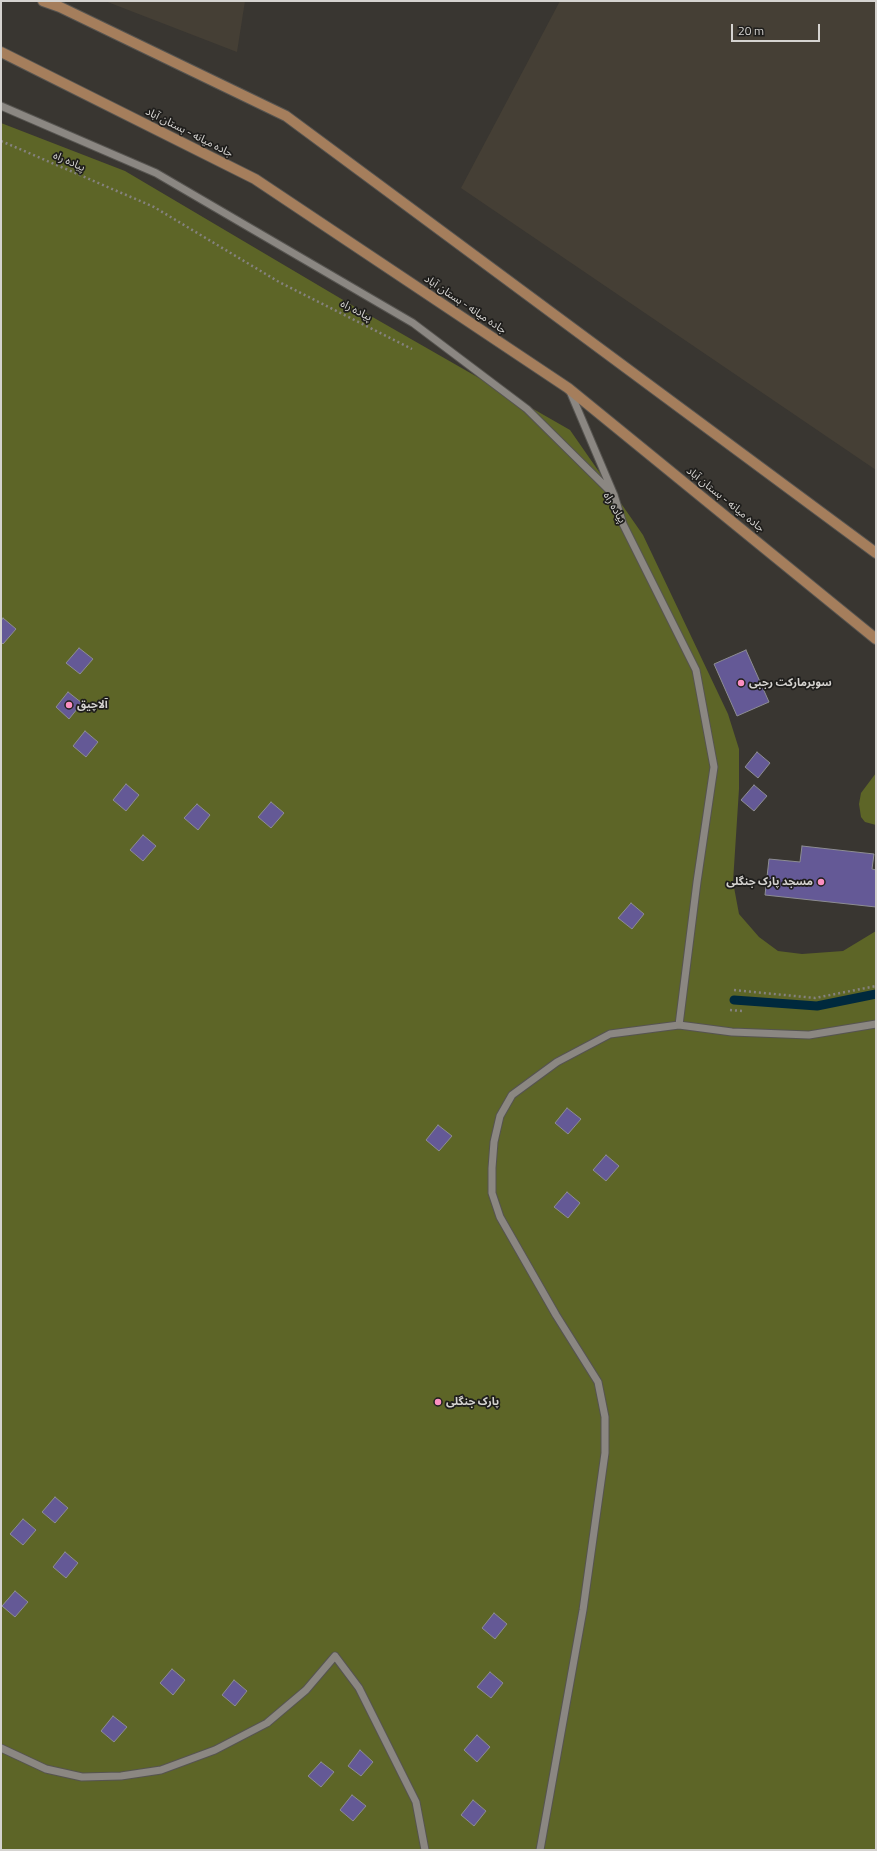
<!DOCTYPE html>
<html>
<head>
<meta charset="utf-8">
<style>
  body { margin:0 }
  #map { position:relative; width:877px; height:1851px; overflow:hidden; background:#393631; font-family:"Titillium Web",sans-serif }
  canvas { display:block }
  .frame { position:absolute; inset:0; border:2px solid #d5d3d0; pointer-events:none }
  .scale { position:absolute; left:731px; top:24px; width:89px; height:18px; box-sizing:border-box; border:2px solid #d5d3d0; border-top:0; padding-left:5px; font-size:12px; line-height:14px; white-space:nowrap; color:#d5d3d0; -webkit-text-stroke:3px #1f1e1c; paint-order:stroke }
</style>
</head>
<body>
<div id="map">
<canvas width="877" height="1851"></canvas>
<div class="frame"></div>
<div class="scale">20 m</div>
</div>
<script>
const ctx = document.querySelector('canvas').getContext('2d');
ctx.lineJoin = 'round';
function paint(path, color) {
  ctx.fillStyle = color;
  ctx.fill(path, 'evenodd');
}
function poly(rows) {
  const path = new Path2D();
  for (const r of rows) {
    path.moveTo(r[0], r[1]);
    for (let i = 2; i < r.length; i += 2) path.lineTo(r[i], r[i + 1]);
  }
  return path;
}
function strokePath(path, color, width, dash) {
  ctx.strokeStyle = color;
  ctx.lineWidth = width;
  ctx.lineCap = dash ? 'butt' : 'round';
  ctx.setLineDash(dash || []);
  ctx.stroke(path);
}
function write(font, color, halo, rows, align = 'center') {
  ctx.font = font + ' "Titillium Web","Noto Sans Arabic",sans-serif';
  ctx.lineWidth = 3.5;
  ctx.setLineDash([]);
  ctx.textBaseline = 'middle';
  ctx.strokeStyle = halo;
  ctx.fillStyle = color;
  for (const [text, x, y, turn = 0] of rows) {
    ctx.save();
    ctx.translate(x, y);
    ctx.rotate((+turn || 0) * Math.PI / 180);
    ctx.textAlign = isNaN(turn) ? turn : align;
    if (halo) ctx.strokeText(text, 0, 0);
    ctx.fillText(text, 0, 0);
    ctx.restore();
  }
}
paint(poly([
  [105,1,245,1,237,52],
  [560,1,876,1,876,470,461,188]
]), '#453f35');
paint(poly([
  [1,123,125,171,355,307,570,430,643,535,728,714,739,749,739,789,733,882,739,914,759,937,778,951,802,954,843,951,876,931,876,1850,1,1850],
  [876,773,876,825,865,822,861,817,859,804,861,793]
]), '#5d6527');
strokePath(poly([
  [734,1000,817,1006,876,994]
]), '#00293d', 9);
const building = poly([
  [3,618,16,629,3,644,1,642,1,621,3,618],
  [79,648,93,659,80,674,66,663,79,648],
  [746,650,769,702,737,716,714,664,746,650],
  [68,692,82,703,69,719,56,707,68,692],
  [85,731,98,742,86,757,73,746,85,731],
  [757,752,770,763,758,778,745,767,757,752],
  [126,784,139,795,126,811,113,800,126,784],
  [754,785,767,796,754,811,741,800,754,785],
  [271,802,284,813,271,828,258,817,271,802],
  [197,804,210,815,198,830,184,818,197,804],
  [143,835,156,846,143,861,130,850,143,835],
  [802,846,874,854,872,869,876,870,876,907,765,895,769,859,800,862,802,846],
  [631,903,644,914,632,929,618,918,631,903],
  [567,1108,581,1119,568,1134,555,1123,567,1108],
  [438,1125,452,1136,439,1151,426,1140,438,1125],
  [606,1155,619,1166,606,1181,593,1170,606,1155],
  [567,1192,580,1203,568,1218,554,1207,567,1192],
  [55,1497,68,1508,55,1523,42,1512,55,1497],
  [23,1519,36,1530,23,1545,10,1534,23,1519],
  [65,1552,78,1563,66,1578,53,1567,65,1552],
  [15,1591,28,1602,15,1617,2,1606,15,1591],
  [494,1613,507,1624,495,1639,482,1628,494,1613],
  [172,1669,185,1680,173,1695,160,1683,172,1669],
  [490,1672,503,1683,491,1698,477,1687,490,1672],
  [234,1680,247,1691,235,1706,222,1695,234,1680],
  [113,1716,127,1727,114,1742,101,1731,113,1716],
  [477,1735,490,1747,477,1762,464,1750,477,1735],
  [360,1750,373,1762,361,1776,348,1766,360,1750],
  [321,1762,334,1772,321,1787,308,1776,321,1762],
  [352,1795,366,1806,353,1821,340,1810,352,1795],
  [473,1800,486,1811,474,1826,461,1815,473,1800]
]);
paint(building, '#645996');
strokePath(building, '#8d8d93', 1);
const minor = poly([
  [1,106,156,173,413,323,527,409,614,495],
  [569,389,614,495,623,524,696,670,714,767,697,882,679,1025],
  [1,1748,46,1769,82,1777,121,1776,161,1770,215,1750,267,1723,306,1690,335,1656,359,1688,416,1802,425,1850],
  [540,1850,583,1610,605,1453,605,1417,598,1382,556,1315,500,1217,492,1193,492,1168,494,1142,500,1116,512,1095,557,1062,610,1034,679,1025,732,1032,809,1035,876,1024]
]);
const major = poly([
  [43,1,60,7,286,116,876,553],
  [1,52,255,179,568,388,876,639]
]);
strokePath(minor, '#565450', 9);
strokePath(major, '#565450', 12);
strokePath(poly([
  [1,141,154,207,279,282,412,349],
  [734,990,815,998,876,986],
  [730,1010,743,1011]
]), '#85827e', 2.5, [2, 3]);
strokePath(minor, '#8b8782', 7);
strokePath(major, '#a57e5c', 10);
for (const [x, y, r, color] of [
  [741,683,4,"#fc8fc1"],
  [69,705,4,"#fc8fc1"],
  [821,882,4,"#fc8fc1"],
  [438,1402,4,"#fc8fc1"]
]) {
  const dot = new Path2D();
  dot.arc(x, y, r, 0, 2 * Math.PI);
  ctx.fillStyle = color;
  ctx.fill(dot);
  strokePath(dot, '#1f1e1c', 1.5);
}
write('11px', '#d5d3d0', '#1f1e1c', [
  ["جاده میانه - بستان آباد",189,133,27],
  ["پیاده راه",69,162,24],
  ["جاده میانه - بستان آباد",465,305,34],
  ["پیاده راه",356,311,27],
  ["جاده میانه - بستان آباد",725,500,39],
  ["پیاده راه",614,508,60]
]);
write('bold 11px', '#d5d3d0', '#1f1e1c', [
  ["سوپرمارکت رجبی",749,683],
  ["آلاچیق",77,705],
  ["مسجد پارک جنگلی",813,882,"right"],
  ["پارک جنگلی",446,1402]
], 'left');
</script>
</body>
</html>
